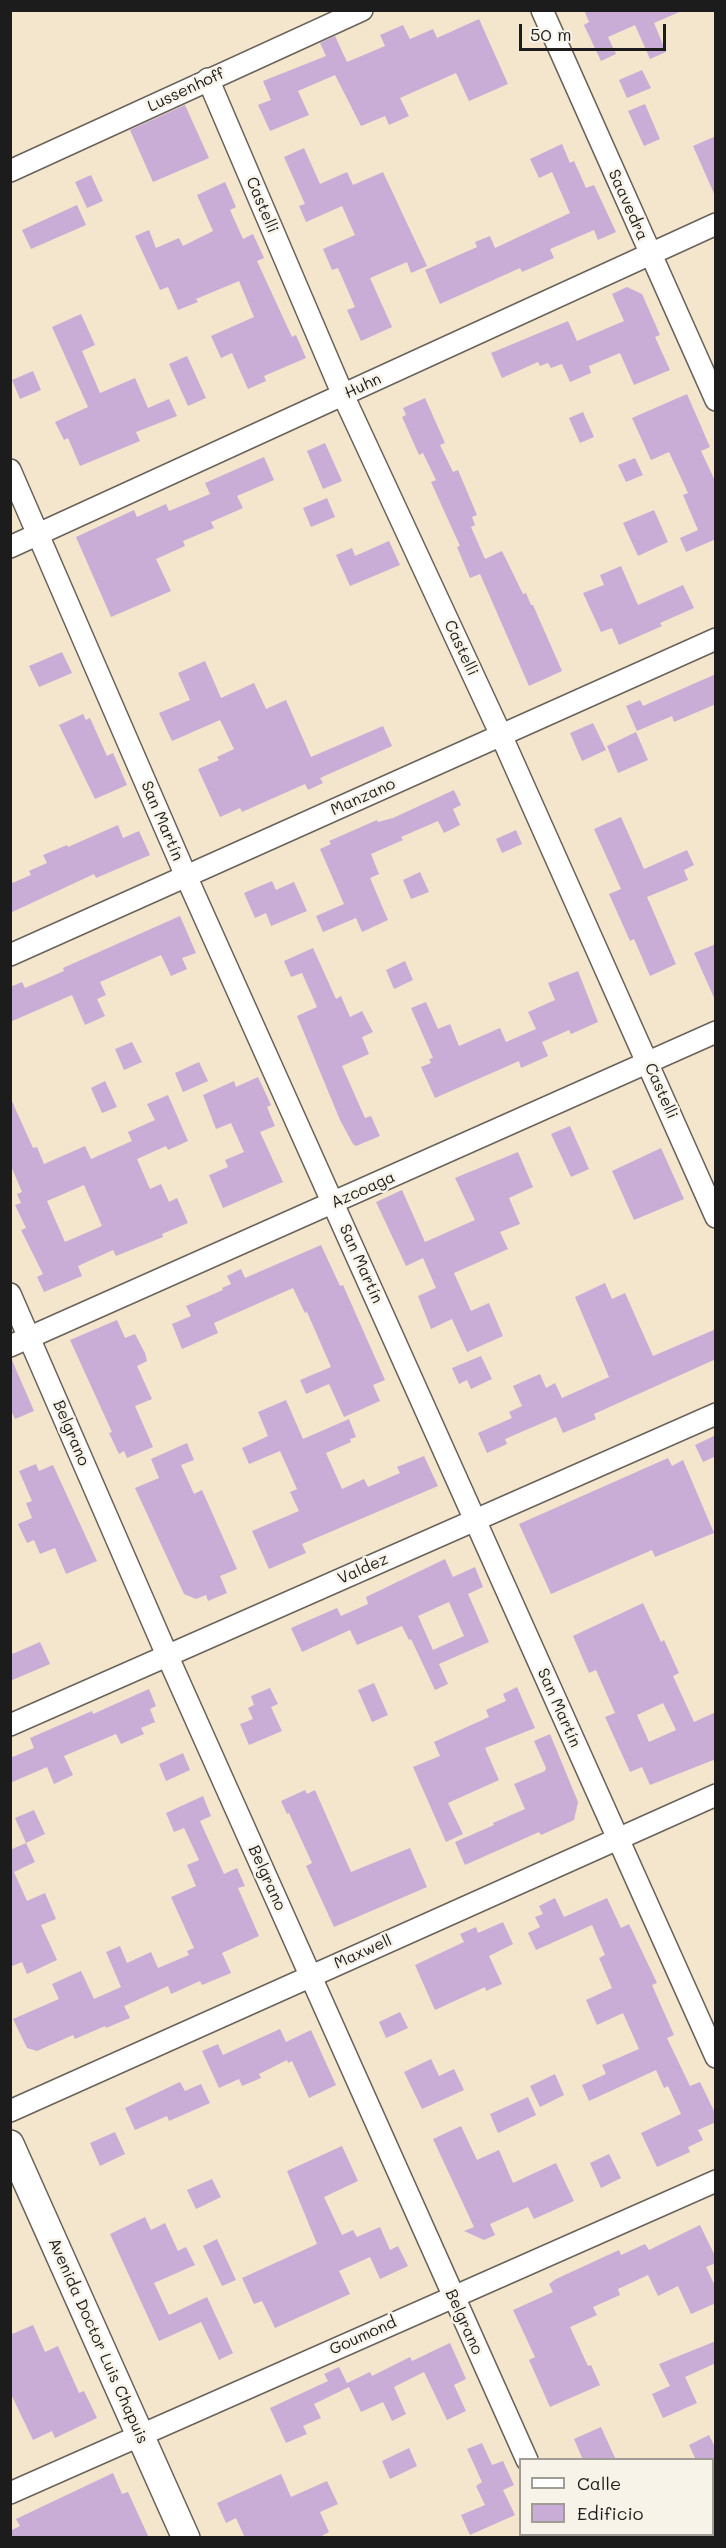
<!DOCTYPE html>
<html>
<head>
<meta charset="utf-8">
<style>
  body { margin:0 }
  #map { position:relative; width:726px; height:2548px; overflow:hidden; background:#f4e5cd; font-family:Mali,sans-serif }
  canvas { display:block }
  .frame { position:absolute; inset:0; border:12px solid #1c1c1c; pointer-events:none }
  .legend { position:absolute; left:519px; top:2458px; width:195px; height:78px; box-sizing:border-box; background:#f7f3e8; border:2px solid #9f9d96; margin:0; padding:8px 10px; list-style:none; font-size:18px; color:#1c1c1c }
  .legend li { display:flex; align-items:center; gap:12px; height:30px }
  .legend b { width:30px; border:2px solid #9f9d96 }
  .scale { position:absolute; left:519px; top:24px; width:147px; height:27px; box-sizing:border-box; border:3px solid #1c1c1c; border-top:0; padding-left:8px; font-size:18px; line-height:21px; white-space:nowrap; color:#1c1c1c; -webkit-text-stroke:4px #f7f3e8; paint-order:stroke }
</style>
</head>
<body>
<div id="map">
<canvas width="726" height="2548"></canvas>
<div class="frame"></div>
<ul class="legend">
<li><b style="height:8px;background:#fff"></b>Calle</li>
<li><b style="height:16px;background:#c9add7"></b>Edificio</li>
</ul>
<div class="scale">50 m</div>
</div>
<script>
const ctx = document.querySelector('canvas').getContext('2d');
ctx.lineJoin = 'round';
function paint(path, color) {
  ctx.fillStyle = color;
  ctx.fill(path, 'evenodd');
}
function poly(rows) {
  const path = new Path2D();
  for (const r of rows) {
    path.moveTo(r[0], r[1]);
    for (let i = 2; i < r.length; i += 2) path.lineTo(r[i], r[i + 1]);
  }
  return path;
}
function strokePath(path, color, width, dash) {
  ctx.strokeStyle = color;
  ctx.lineWidth = width;
  ctx.lineCap = dash ? 'butt' : 'round';
  ctx.setLineDash(dash || []);
  ctx.stroke(path);
}
function write(font, color, halo, rows, align = 'center') {
  ctx.font = font + ' Mali,sans-serif';
  ctx.lineWidth = 5;
  ctx.setLineDash([]);
  ctx.textBaseline = 'middle';
  ctx.strokeStyle = halo;
  ctx.fillStyle = color;
  for (const [text, x, y, turn = 0] of rows) {
    ctx.save();
    ctx.translate(x, y);
    ctx.rotate((+turn || 0) * Math.PI / 180);
    ctx.textAlign = isNaN(turn) ? turn : align;
    if (halo) ctx.strokeText(text, 0, 0);
    ctx.fillText(text, 0, 0);
    ctx.restore();
  }
}
paint(poly([
  [584,10,684,10,654,23,666,52,650,59,635,25,608,37,616,54,601,61,584,25,589,22],
  [479,19,508,84,469,101,456,73,400,98,409,116,389,125,385,116,361,126,335,75,298,91,309,115,270,131,258,105,271,100,263,81,326,56,320,43,335,36,347,62,385,46,380,35,403,25,410,39,433,29,437,38],
  [642,70,651,88,627,98,619,80],
  [645,104,660,139,644,146,628,111],
  [185,105,209,158,153,182,130,130],
  [716,136,716,198,693,146],
  [562,144,570,163,574,161,586,188,594,185,616,232,598,240,594,230,550,249,554,258,522,272,520,268,440,304,425,270,477,247,475,242,490,236,495,248,570,213,552,172,539,178,530,159],
  [304,148,320,184,347,172,353,185,383,172,427,266,411,273,407,262,370,278,392,327,361,341,347,310,355,307,338,268,332,270,323,249,355,235,342,206,306,222,299,206,305,204,284,157],
  [91,175,103,201,87,208,75,182],
  [225,182,236,207,230,210,243,239,253,234,264,258,257,261,292,337,296,335,306,358,264,376,266,381,248,389,232,353,221,358,211,336,254,317,239,281,196,299,198,302,178,310,168,287,160,290,135,236,149,230,156,248,179,238,183,246,213,231,197,195],
  [77,205,86,225,31,249,22,230],
  [627,287,642,294,660,335,655,337,670,370,634,385,620,353,589,366,591,373,570,382,562,364,551,368,548,363,540,366,538,362,502,378,491,353,568,321,577,341,624,321,612,294],
  [81,314,95,345,82,351,100,393,135,378,148,408,169,399,177,416,136,432,140,441,80,466,68,438,64,440,55,422,88,407,52,327],
  [187,356,206,398,188,406,169,364],
  [33,371,41,390,20,399,12,380],
  [687,394,710,447,701,451,716,483,716,539,686,552,680,538,698,530,683,495,688,493,669,452,651,460,632,418],
  [425,398,445,443,440,445,453,472,458,470,477,515,472,517,475,525,471,527,485,559,502,551,523,594,526,593,531,605,533,605,562,671,529,686,480,574,470,578,457,547,460,546,431,482,436,480,423,453,419,455,402,417,406,415,403,408],
  [583,412,594,437,580,443,569,418],
  [325,443,342,481,323,489,307,451],
  [264,457,274,480,237,496,243,508,211,522,214,528,183,541,185,546,156,559,171,591,111,617,76,537,134,510,137,517,166,504,169,511,210,494,205,483],
  [635,458,643,475,626,482,618,465],
  [327,498,335,517,311,527,303,508],
  [654,510,668,542,638,556,623,523],
  [389,541,400,565,350,586,336,555,352,548,355,556],
  [621,566,638,605,683,585,694,608,660,623,662,626,619,645,612,628,601,632,583,593,604,585,600,575],
  [62,652,72,673,39,687,29,666],
  [205,661,221,698,254,683,266,709,286,700,311,757,383,726,392,746,320,778,323,783,308,790,305,784,242,812,240,808,220,817,198,769,219,760,217,757,234,749,220,720,172,741,159,713,190,700,178,673],
  [716,674,716,704,674,722,672,716,637,731,626,706,640,700,643,706],
  [83,714,86,720,90,718,107,756,113,753,127,785,95,799,59,725],
  [593,723,606,750,582,761,570,733],
  [636,732,648,760,618,773,607,746],
  [454,790,461,805,453,809,460,825,444,833,438,821,401,837,403,840,371,854,379,874,370,878,388,920,362,932,356,918,323,932,316,916,344,904,320,849,331,844,329,841,377,820,378,822,393,818],
  [621,817,644,869,687,850,694,865,684,870,688,880,647,897,676,964,650,976,634,939,630,941,609,894,621,889,594,829],
  [118,825,123,838,139,831,150,855,96,878,94,874,10,913,10,884,31,875,29,871,47,863,43,855,67,845,68,847],
  [516,830,522,844,502,853,496,839],
  [420,872,429,892,411,899,403,880],
  [272,881,276,890,294,882,307,911,271,926,266,913,255,918,244,893],
  [180,916,196,953,182,958,187,969,171,976,161,955,100,982,106,995,97,999,105,1016,85,1025,72,995,10,1022,10,987,22,982,25,988,64,971,63,968],
  [716,944,716,1002,694,953],
  [313,948,336,999,341,996,350,1017,362,1011,373,1032,362,1037,369,1054,342,1066,365,1118,371,1116,380,1136,356,1146,353,1144,340,1120,297,1016,317,1007,302,973,291,977,284,961],
  [405,961,413,980,394,989,386,970],
  [578,971,598,1022,571,1034,569,1030,542,1042,548,1056,521,1068,519,1061,435,1098,421,1067,431,1063,429,1059,433,1058,411,1008,426,1002,438,1029,450,1024,459,1046,500,1028,506,1042,536,1029,528,1012,555,1000,548,983],
  [132,1042,142,1062,124,1070,115,1049],
  [199,1062,208,1081,183,1092,175,1073],
  [258,1077,271,1105,267,1107,275,1126,260,1132,283,1182,223,1208,209,1175,228,1167,225,1160,244,1152,231,1123,216,1129,203,1095,234,1081,236,1087],
  [105,1081,117,1107,102,1113,91,1088],
  [168,1095,188,1141,168,1150,166,1146,137,1159,150,1189,161,1184,169,1202,177,1198,188,1223,162,1234,163,1237,116,1256,113,1250,78,1266,82,1276,44,1292,37,1277,43,1274,21,1230,26,1228,15,1205,21,1203,17,1194,22,1192,11,1166,10,1097,33,1148,37,1147,44,1164,85,1146,91,1159,132,1141,128,1132,155,1120,147,1104],
  [84,1185,102,1226,65,1242,47,1201],
  [570,1126,589,1169,571,1177,551,1134],
  [661,1148,684,1199,634,1220,612,1171],
  [518,1152,533,1187,509,1198,520,1224,500,1232,508,1249,454,1273,471,1311,489,1303,503,1336,467,1352,452,1319,431,1329,418,1296,436,1288,423,1258,406,1266,376,1202,402,1190,425,1242,475,1220,455,1178],
  [321,1245,340,1286,343,1285,385,1380,373,1385,380,1401,344,1417,329,1384,306,1394,300,1380,331,1367,307,1312,305,1313,293,1288,214,1323,218,1333,182,1349,172,1324,191,1316,186,1306,223,1290,222,1288,231,1284,227,1276,241,1269,245,1278],
  [605,1283,612,1299,625,1293,653,1356,716,1329,716,1359,594,1414,596,1419,563,1433,556,1417,505,1439,507,1444,487,1453,478,1433,512,1418,509,1412,522,1406,513,1386,540,1374,546,1388,555,1383,562,1398,609,1377,575,1297],
  [117,1320,125,1338,135,1334,145,1353,147,1361,137,1366,152,1399,135,1406,153,1447,127,1458,124,1451,119,1454,109,1433,112,1432,70,1340],
  [481,1356,492,1379,471,1389,467,1380,459,1384,452,1368],
  [11,1358,34,1411,15,1419,10,1408],
  [286,1400,303,1439,349,1419,356,1437,350,1439,351,1442,326,1453,342,1489,364,1479,368,1487,400,1473,397,1467,424,1456,438,1486,302,1544,306,1553,269,1569,252,1531,299,1511,290,1492,297,1489,280,1451,249,1464,242,1448,268,1436,258,1412],
  [716,1435,716,1456,703,1462,695,1445],
  [187,1443,194,1460,181,1465,194,1494,202,1490,237,1569,220,1576,227,1593,208,1601,206,1595,196,1599,184,1594,135,1488,159,1478,151,1459],
  [668,1458,672,1466,683,1460,714,1533,655,1557,652,1550,551,1594,519,1524],
  [36,1464,39,1471,53,1465,97,1561,66,1574,55,1548,40,1554,34,1540,27,1543,18,1524,32,1518,26,1503,32,1501,19,1471],
  [445,1559,453,1577,475,1567,483,1587,468,1594,489,1642,439,1664,448,1684,435,1690,411,1639,409,1640,402,1626,357,1645,350,1630,302,1652,291,1628,337,1608,341,1616,368,1604,366,1597],
  [449,1602,464,1636,433,1650,418,1616],
  [643,1603,661,1642,664,1640,679,1673,673,1676,694,1722,716,1712,716,1759,650,1785,642,1767,630,1772,605,1717,615,1713,596,1670,589,1673,573,1636],
  [663,1703,676,1730,649,1742,637,1715],
  [40,1642,50,1664,10,1681,10,1655],
  [374,1683,388,1715,372,1722,358,1690],
  [517,1687,535,1728,485,1748,499,1780,448,1803,463,1834,446,1842,413,1767,440,1756,434,1742,489,1717,486,1710,506,1701,503,1694],
  [270,1688,278,1704,271,1707,282,1731,249,1745,240,1724,253,1719,248,1708,254,1705,251,1696],
  [149,1689,156,1706,150,1709,155,1722,141,1728,144,1734,121,1744,116,1734,64,1756,73,1775,54,1784,47,1767,10,1783,10,1758,34,1748,30,1738,92,1711,93,1714],
  [550,1734,578,1802,574,1820,541,1835,539,1832,465,1865,455,1842,494,1825,493,1823,525,1809,514,1784,545,1771,546,1768,534,1741],
  [183,1753,190,1770,166,1781,159,1764],
  [305,1790,307,1794,315,1790,351,1872,410,1848,427,1887,334,1927,306,1866,312,1863,289,1813,287,1814,281,1801],
  [203,1796,211,1816,200,1821,224,1874,237,1868,245,1886,238,1888,259,1936,222,1953,231,1973,202,1985,200,1981,171,1994,168,1986,124,2006,130,2018,106,2028,105,2026,75,2039,73,2035,37,2051,27,2048,13,2019,59,1999,52,1984,81,1971,94,1999,121,1987,106,1952,120,1946,127,1963,151,1952,158,1968,189,1955,187,1951,194,1948,171,1897,196,1886,187,1865,199,1860,184,1828,174,1832,166,1813],
  [34,1810,45,1834,26,1843,15,1818],
  [26,1843,35,1862,14,1872,27,1901,45,1893,56,1919,41,1925,57,1960,27,1974,22,1962,10,1967,10,1850],
  [555,1898,564,1917,607,1898,621,1928,629,1924,657,1983,652,1985,674,2035,667,2038,690,2086,700,2082,716,2115,716,2122,698,2130,703,2140,688,2147,690,2152,657,2167,641,2133,681,2114,668,2086,664,2088,656,2070,589,2101,582,2085,606,2074,602,2065,639,2049,623,2013,597,2025,586,2000,612,1988,599,1958,605,1955,592,1925,536,1950,528,1933,540,1927,535,1917,543,1914,539,1906],
  [503,1922,513,1944,489,1956,502,1984,486,1991,485,1987,435,2010,415,1965,464,1942,460,1934,476,1927,478,1933],
  [400,2012,408,2028,386,2038,379,2022],
  [280,2029,286,2042,311,2030,336,2085,309,2098,292,2061,288,2063,287,2060,259,2074,261,2078,242,2086,239,2079,219,2088,202,2051,218,2044,223,2055],
  [431,2059,439,2076,454,2069,464,2090,422,2109,404,2072],
  [555,2074,564,2095,540,2107,530,2086],
  [180,2082,185,2091,201,2084,210,2103,169,2121,167,2116,135,2130,125,2108],
  [528,2097,536,2115,498,2133,490,2114],
  [461,2126,477,2160,499,2150,513,2183,556,2163,574,2201,534,2219,528,2207,490,2224,495,2235,484,2240,464,2231,474,2227,433,2139],
  [115,2132,125,2154,100,2166,90,2143],
  [342,2146,358,2181,324,2197,342,2235,353,2230,357,2237,380,2227,390,2250,398,2246,408,2266,380,2279,370,2257,339,2271,350,2294,275,2328,262,2301,254,2304,242,2278,317,2244,287,2171],
  [609,2154,621,2178,601,2188,590,2163],
  [212,2179,221,2197,196,2209,187,2190],
  [145,2217,151,2230,165,2223,178,2251,186,2247,195,2265,154,2283,169,2315,207,2297,233,2353,219,2360,201,2322,159,2341,110,2234],
  [700,2225,716,2258,716,2263,706,2267,716,2288,716,2303,691,2314,678,2286,658,2296,648,2275,618,2289,620,2295,593,2307,597,2315,570,2327,588,2366,591,2365,600,2385,550,2407,529,2360,535,2357,513,2310,553,2292,549,2284,556,2279,619,2250,621,2255,645,2244,649,2250],
  [217,2239,236,2280,222,2286,203,2246],
  [33,2325,45,2352,58,2346,79,2393,84,2391,97,2418,55,2438,52,2431,33,2440,10,2392,10,2335],
  [716,2341,716,2363,685,2377,697,2403,663,2418,652,2394,670,2386,659,2364],
  [450,2343,466,2379,454,2385,466,2411,447,2420,424,2372,394,2387,406,2414,392,2421,383,2402,361,2412,349,2387,314,2404,321,2418,303,2426,307,2434,286,2443,270,2408,328,2381,324,2374,339,2367,347,2383,370,2372,372,2376,410,2357,412,2361],
  [601,2427,616,2460,583,2460,574,2439],
  [709,2435,716,2449,716,2460,696,2460,689,2445],
  [482,2443,492,2465,503,2461,514,2485,503,2490,515,2515,470,2535,461,2515,485,2505,476,2486,482,2482,467,2449],
  [409,2448,417,2466,390,2479,382,2461],
  [113,2473,122,2494,128,2492,149,2538,10,2538,10,2531,20,2526,16,2519],
  [281,2474,291,2497,327,2481,338,2504,320,2512,329,2532,318,2538,245,2538,236,2518,226,2523,217,2503]
]), '#c9add7');
const minor = poly([
  [542,10,716,400],
  [208,79,343,395,501,735,716,1217],
  [10,171,362,10],
  [10,470,186,876,716,2057],
  [10,547,716,224],
  [10,955,716,639],
  [10,1294,167,1655,527,2460],
  [10,1346,716,1032],
  [10,1725,716,1414],
  [10,2111,716,1795],
  [10,2493,716,2181],
  [561,2534,562,2538]
]);
const major = poly([
  [10,2144,186,2538]
]);
strokePath(minor, '#68625a', 24);
strokePath(major, '#68625a', 30);
strokePath(minor, '#fff', 21);
strokePath(major, '#fff', 27);
write('16px', '#1c1c1c', '#f7f3e8', [
  ["Lussenhoff",186,90,-25],
  ["Castelli",262,205,67],
  ["Saavedra",628,205,66],
  ["Huhn",363,386,-25],
  ["Castelli",461,648,65],
  ["Manzano",363,797,-24],
  ["San Martín",162,821,67],
  ["Castelli",661,1091,66],
  ["Azcoaga",363,1190,-24],
  ["San Martín",361,1264,66],
  ["Belgrano",71,1433,67],
  ["Valdez",363,1569,-24],
  ["San Martín",559,1708,66],
  ["Belgrano",267,1878,66],
  ["Maxwell",363,1952,-24],
  ["Belgrano",464,2322,66],
  ["Goumond",363,2336,-24],
  ["Avenida Doctor Luis Chapuis",98,2341,66]
]);
</script>
</body>
</html>
